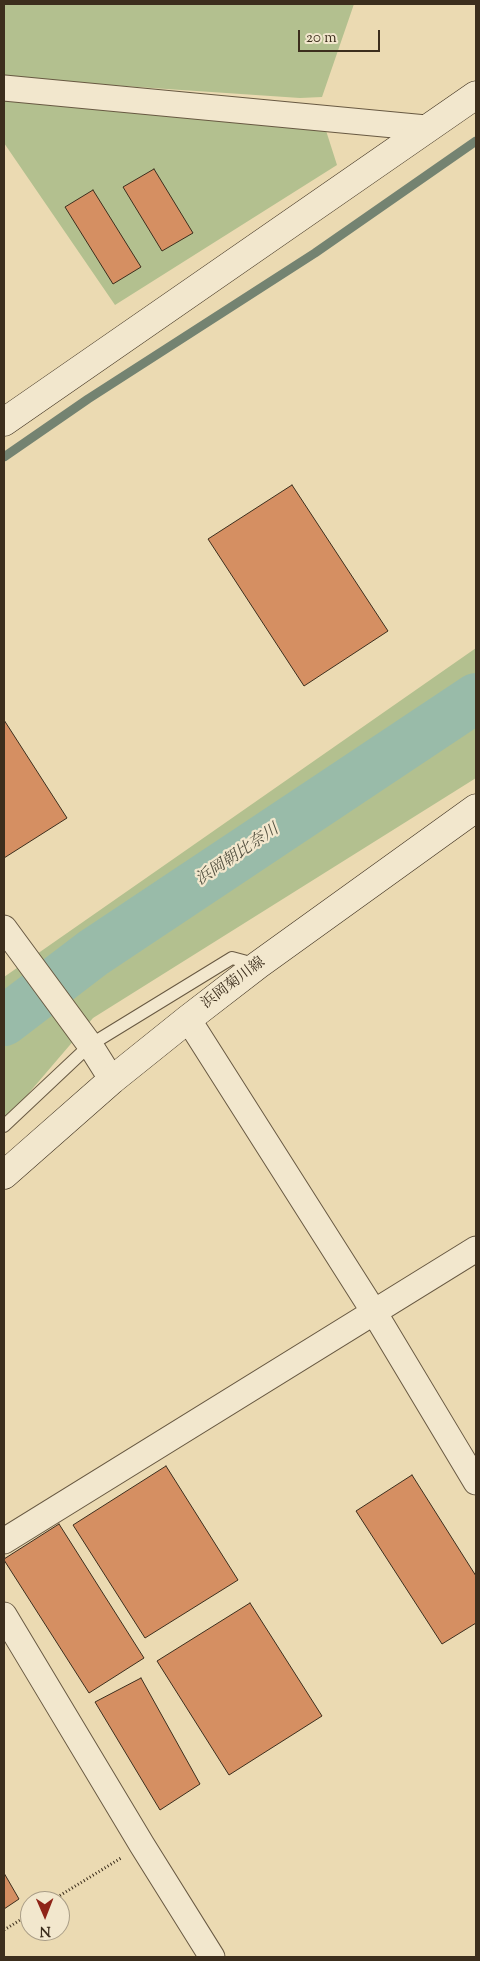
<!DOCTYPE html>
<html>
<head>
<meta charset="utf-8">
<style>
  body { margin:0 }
  #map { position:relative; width:480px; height:1961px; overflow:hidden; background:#ebdab2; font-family:"Sorts Mill Goudy",serif }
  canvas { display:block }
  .frame { position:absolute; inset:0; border:5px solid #3c2e1d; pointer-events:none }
  .north { position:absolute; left:20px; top:1891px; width:50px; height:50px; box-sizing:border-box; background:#f2e7cd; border:1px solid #a99d87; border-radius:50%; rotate:179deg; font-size:14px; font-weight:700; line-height:20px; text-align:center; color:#3c2e1d }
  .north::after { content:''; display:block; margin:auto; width:18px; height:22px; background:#8f2418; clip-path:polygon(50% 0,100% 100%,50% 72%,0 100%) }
  .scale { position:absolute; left:298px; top:30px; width:82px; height:22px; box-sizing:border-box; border:2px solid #3c2e1d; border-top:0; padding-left:6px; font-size:15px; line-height:18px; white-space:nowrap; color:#3c2e1d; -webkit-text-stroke:4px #f2e7cd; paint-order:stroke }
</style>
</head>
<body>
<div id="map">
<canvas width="480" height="1961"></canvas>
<div class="frame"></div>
<div class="north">N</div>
<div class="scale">20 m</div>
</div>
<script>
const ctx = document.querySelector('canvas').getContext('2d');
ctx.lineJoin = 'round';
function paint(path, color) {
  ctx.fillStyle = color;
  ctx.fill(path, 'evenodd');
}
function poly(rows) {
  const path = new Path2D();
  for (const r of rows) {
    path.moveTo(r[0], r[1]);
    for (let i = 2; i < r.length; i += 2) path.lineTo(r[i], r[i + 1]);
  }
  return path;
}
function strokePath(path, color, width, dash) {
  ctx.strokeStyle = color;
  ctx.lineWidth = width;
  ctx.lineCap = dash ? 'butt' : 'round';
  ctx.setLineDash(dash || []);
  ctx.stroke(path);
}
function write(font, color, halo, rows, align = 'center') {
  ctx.font = font + ' "Sorts Mill Goudy","Noto Serif JP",serif';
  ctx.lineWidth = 4.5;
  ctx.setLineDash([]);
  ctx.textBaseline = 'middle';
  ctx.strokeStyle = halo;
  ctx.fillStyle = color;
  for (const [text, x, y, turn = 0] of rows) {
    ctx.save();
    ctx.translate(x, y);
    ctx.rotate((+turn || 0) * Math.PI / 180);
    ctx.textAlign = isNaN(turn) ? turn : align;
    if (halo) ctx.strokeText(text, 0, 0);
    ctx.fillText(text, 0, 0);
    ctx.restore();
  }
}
paint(poly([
  [4,4,354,4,322,97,300,98,4,78],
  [4,94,322,118,337,165,115,305,4,143],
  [476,648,476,778,93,1018,4,1122,4,977]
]), '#b3c08f');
strokePath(poly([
  [4,457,88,399,315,253,476,141]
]), '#748371', 9);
strokePath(poly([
  [4,1021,93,953,476,698]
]), '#99bba9', 50);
const building = poly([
  [154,169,193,233,162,251,123,187,154,169],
  [93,190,141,267,113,284,65,207,93,190],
  [292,485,388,631,304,686,208,539,292,485],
  [4,720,67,818,4,858,4,720],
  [166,1466,238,1580,145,1638,73,1525,166,1466],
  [412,1475,476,1576,476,1623,442,1644,356,1511,412,1475],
  [59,1524,144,1658,89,1693,4,1560,4,1559,59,1524],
  [250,1603,322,1716,229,1775,157,1661,250,1603],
  [141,1678,200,1784,160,1810,95,1702,141,1678],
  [4,1873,19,1899,4,1909,4,1873]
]);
paint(building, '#d58f62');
strokePath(building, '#3c2e1d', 1);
const lane = poly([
  [4,1126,90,1045,232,958,258,965]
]);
const street = poly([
  [4,88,426,128],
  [4,928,90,1045,112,1080],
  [188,1019,374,1312,476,1482],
  [4,1541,476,1249],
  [4,1615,142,1845,212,1957]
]);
const secondary = poly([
  [4,422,476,95],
  [4,1175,112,1080,188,1019,258,965,476,808]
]);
strokePath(lane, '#685942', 14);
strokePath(street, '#685942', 27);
strokePath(secondary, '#3c2e1d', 29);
strokePath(poly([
  [51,1901,121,1858],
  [4,1930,30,1914]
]), '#3c2e1d', 3, [1, 2.5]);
strokePath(lane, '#f2e7cd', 12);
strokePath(street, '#f2e7cd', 25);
strokePath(secondary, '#f2e7cd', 28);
write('15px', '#3c2e1d', '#f2e7cd', [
  ["浜岡菊川線",234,984,-37]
]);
write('italic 16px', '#535140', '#f2e7cd', [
  ["浜岡朝比奈川",238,856,-34]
]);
</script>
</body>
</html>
